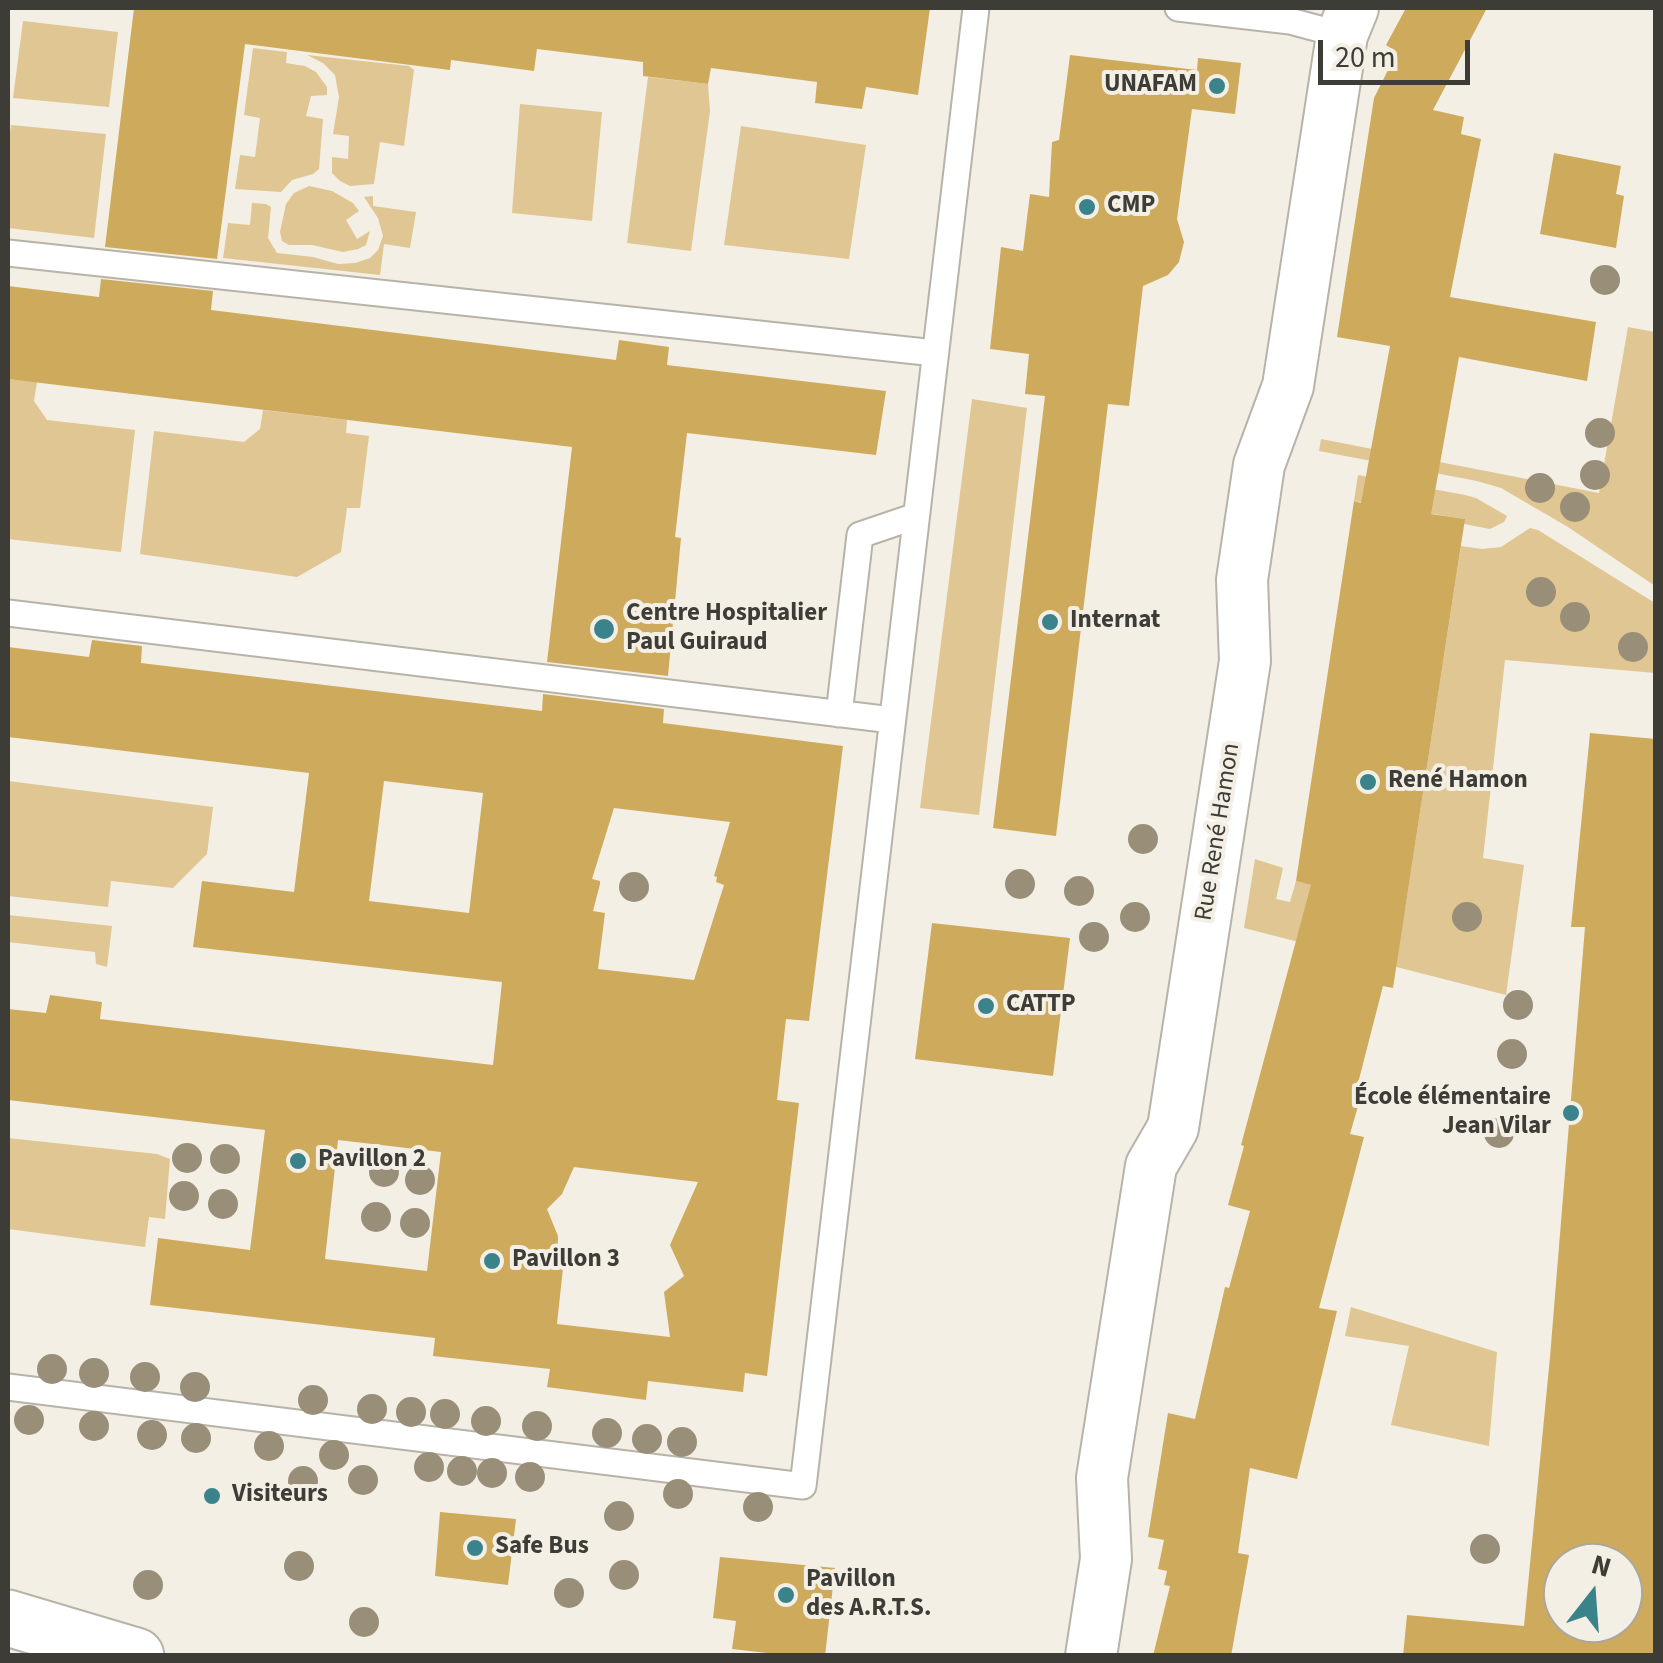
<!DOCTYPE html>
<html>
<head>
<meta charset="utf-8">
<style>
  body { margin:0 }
  #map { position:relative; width:1663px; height:1663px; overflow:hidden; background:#f4efe5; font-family:"Source Sans 3",sans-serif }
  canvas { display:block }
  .frame { position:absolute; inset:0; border:10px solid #3e3c37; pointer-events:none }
  .north { position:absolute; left:1543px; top:1543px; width:100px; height:100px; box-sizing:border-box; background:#f4efe5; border:2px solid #aba79f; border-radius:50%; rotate:17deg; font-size:28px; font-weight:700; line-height:40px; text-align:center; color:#3e3c37 }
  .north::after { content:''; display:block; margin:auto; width:35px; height:45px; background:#3b838b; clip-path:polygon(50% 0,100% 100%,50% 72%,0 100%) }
  .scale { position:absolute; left:1318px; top:40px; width:152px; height:45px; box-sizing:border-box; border:5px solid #3e3c37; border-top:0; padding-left:12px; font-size:30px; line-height:35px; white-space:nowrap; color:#3e3c37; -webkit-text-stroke:8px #f4efe5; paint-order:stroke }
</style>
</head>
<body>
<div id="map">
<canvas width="1663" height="1663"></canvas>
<div class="frame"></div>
<div class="north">N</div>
<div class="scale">20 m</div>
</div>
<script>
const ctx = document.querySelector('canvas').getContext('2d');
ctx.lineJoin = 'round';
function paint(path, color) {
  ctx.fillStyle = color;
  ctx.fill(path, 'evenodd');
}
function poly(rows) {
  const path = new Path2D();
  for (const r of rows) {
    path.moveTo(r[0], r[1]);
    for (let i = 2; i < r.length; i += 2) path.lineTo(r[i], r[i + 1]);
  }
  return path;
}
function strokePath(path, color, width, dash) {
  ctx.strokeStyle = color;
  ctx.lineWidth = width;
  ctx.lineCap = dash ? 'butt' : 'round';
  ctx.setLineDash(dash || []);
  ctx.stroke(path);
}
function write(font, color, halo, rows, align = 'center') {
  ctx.font = font + ' "Source Sans 3",sans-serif';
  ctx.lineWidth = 8;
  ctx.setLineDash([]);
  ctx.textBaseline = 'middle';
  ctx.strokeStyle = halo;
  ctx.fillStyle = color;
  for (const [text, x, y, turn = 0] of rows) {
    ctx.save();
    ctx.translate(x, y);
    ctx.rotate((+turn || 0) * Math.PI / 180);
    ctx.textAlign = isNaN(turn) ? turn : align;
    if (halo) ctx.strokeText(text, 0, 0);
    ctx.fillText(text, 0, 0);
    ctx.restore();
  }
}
paint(poly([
  [23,21,118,32,109,107,13,98],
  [253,48,287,52,286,63,305,66,316,72,327,87,327,95,311,96,306,116,323,119,319,169,313,174,292,180,281,192,235,189,240,155,255,157,260,118,244,115],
  [307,55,409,66,414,70,404,146,380,142,374,184,350,186,340,181,332,173,332,157,348,159,349,136,333,134,339,97,335,75,323,63],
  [648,77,708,84,710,111,691,251,627,243],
  [520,104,602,112,592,221,512,213],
  [11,125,106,134,94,238,8,228,8,149],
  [741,126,866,145,849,259,724,245],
  [309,186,332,191,353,203,359,211,346,220,357,239,370,231,366,245,358,249,343,252,312,245,289,245,282,241,280,232,286,204,294,193],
  [373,196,373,206,416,212,410,248,384,244,380,275,223,258,228,223,250,225,252,203,266,204,271,207,268,238,277,253,313,257,338,264,355,263,370,258,378,250,383,236,378,218,364,197],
  [1628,327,1655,332,1655,586,1568,527,1501,488,1477,481,1319,451,1321,439,1599,493],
  [8,379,37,382,34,401,47,420,135,430,121,552,8,539],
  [972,399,1027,408,979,815,920,808],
  [263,410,347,420,346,433,369,436,360,508,347,508,341,552,297,577,140,554,154,431,244,442,260,429],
  [1358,475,1465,495,1476,498,1507,516,1504,522,1490,529,1464,524,1464,519,1354,501],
  [1530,528,1538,530,1655,603,1655,673,1505,660,1483,858,1524,865,1506,995,1244,928,1255,859,1283,868,1276,899,1290,902,1296,881,1405,909,1461,546,1482,549,1501,547],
  [8,781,213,807,207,854,173,888,111,881,108,907,8,896],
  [8,915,112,926,107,967,96,964,95,952,8,942],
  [8,1138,157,1154,170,1159,165,1219,149,1217,145,1247,8,1229],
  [1351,1307,1497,1352,1489,1446,1391,1425,1409,1346,1345,1336]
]), '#dfc692');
paint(poly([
  [134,8,930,8,918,95,866,87,862,109,815,103,817,82,711,68,708,84,643,76,643,62,537,49,534,71,451,60,450,70,245,44,217,259,105,247],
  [1406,8,1487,8,1433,110,1464,117,1461,134,1481,139,1450,297,1596,322,1587,381,1459,357,1431,514,1465,519,1393,988,1383,986,1355,1095,1361,1096,1350,1134,1364,1137,1319,1308,1337,1311,1297,1479,1250,1468,1238,1553,1249,1555,1231,1656,1153,1656,1170,1586,1164,1585,1167,1571,1158,1569,1164,1540,1148,1537,1168,1413,1195,1419,1225,1287,1229,1288,1250,1211,1228,1205,1244,1146,1241,1145,1311,885,1296,881,1354,501,1361,503,1390,346,1337,337,1374,98,1397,52,1386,45],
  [1070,55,1197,70,1198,58,1241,63,1235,114,1192,109,1177,219,1184,242,1179,262,1168,275,1143,286,1129,406,1108,404,1056,836,993,828,1045,396,1025,394,1029,354,990,349,1001,247,1023,251,1030,194,1049,197,1052,142,1059,140],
  [1554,153,1621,166,1616,194,1624,196,1616,248,1540,234],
  [101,279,213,291,211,310,616,360,619,340,669,347,667,365,886,391,876,455,687,433,675,537,681,538,668,676,547,662,572,447,8,379,8,286,99,297],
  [92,640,142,646,141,663,542,711,543,694,664,709,663,723,843,746,809,1021,786,1019,777,1100,799,1103,767,1376,745,1373,743,1392,648,1381,646,1400,547,1387,550,1369,433,1356,435,1338,150,1305,158,1238,250,1250,265,1130,8,1100,8,1009,46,1013,50,995,102,1002,100,1019,493,1065,502,982,193,947,202,881,294,892,309,773,8,737,8,647,89,657],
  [384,781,483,793,469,913,369,901],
  [614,808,730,822,714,876,717,877,716,882,724,885,694,980,598,969,605,913,593,911,600,884,600,881,592,879],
  [338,1140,441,1152,427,1271,325,1259],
  [574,1167,698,1182,670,1245,684,1276,664,1292,670,1337,557,1324,563,1268,557,1267,558,1236,547,1209,562,1194],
  [1590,733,1656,739,1656,1656,1403,1656,1407,1615,1524,1626,1550,1357,1585,927,1571,927],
  [1563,1563,1623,1563,1623,1623,1563,1623],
  [932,923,1070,938,1053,1076,915,1059],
  [440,1512,516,1519,508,1585,435,1576],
  [720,1557,835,1568,825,1656,793,1656,732,1649,736,1621,713,1618]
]), '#ceaa5d');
const lane = poly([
  [1178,8,1290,21,1342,35],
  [8,253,935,353],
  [8,613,892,720],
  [839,714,860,535,916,516],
  [8,1387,803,1486,976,8]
]);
const street = poly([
  [1091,1656,1106,1559,1102,1478,1151,1166,1173,1128,1245,661,1242,580,1259,465,1288,386,1342,35,1353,8]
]);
const secondary = poly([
  [8,1618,136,1656]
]);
strokePath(lane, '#b8b3a9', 29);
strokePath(street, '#b8b3a9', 54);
strokePath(secondary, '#b8b3a9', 59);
strokePath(lane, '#fff', 25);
strokePath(street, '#fff', 50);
strokePath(secondary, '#fff', 55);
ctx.fillStyle = '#998f78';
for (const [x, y] of [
  [1605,280],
  [1600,433],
  [1595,475],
  [1540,488],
  [1575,507],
  [1541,592],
  [1575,617],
  [1633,647],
  [1143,839],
  [1020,884],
  [634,887],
  [1079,891],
  [1135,917],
  [1467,917],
  [1094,937],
  [1518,1005],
  [1512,1054],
  [1499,1133],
  [187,1158],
  [225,1159],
  [384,1172],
  [420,1180],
  [184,1196],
  [223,1204],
  [376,1217],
  [415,1223],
  [52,1369],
  [94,1373],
  [145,1377],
  [195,1387],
  [313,1400],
  [372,1409],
  [411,1412],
  [445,1414],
  [29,1420],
  [486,1421],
  [94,1426],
  [537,1426],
  [607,1433],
  [152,1435],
  [196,1438],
  [647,1439],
  [682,1442],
  [269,1446],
  [334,1455],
  [429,1467],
  [462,1471],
  [492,1473],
  [530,1477],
  [363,1480],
  [303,1481],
  [678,1494],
  [758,1507],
  [619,1516],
  [1485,1549],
  [299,1566],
  [624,1575],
  [148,1585],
  [569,1593],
  [364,1622]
]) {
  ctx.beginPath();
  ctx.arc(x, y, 15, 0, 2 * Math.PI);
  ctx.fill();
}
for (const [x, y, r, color] of [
  [1217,86,10,"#3b838b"],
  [1087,207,10,"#3b838b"],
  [1050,622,10,"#3b838b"],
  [604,629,12,"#3b838b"],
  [1368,782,10,"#3b838b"],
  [986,1006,10,"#3b838b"],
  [1571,1113,10,"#3b838b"],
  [298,1161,10,"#3b838b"],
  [492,1261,10,"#3b838b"],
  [212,1496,10,"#3b838b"],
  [475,1548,10,"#3b838b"],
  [786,1595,10,"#3b838b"]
]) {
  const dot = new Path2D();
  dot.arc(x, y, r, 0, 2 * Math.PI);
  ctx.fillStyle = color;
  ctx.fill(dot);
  strokePath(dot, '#f4efe5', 4);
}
write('bold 25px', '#3e3c37', '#f4efe5', [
  ["UNAFAM",1197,86,"right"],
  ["CMP",1107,207],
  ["Centre Hospitalier",626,615],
  ["Paul Guiraud",626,644],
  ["Internat",1070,622],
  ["René Hamon",1388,782],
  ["CATTP",1006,1006],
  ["École élémentaire",1551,1099,"right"],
  ["Jean Vilar",1551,1128,"right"],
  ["Pavillon 2",318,1161],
  ["Pavillon 3",512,1261],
  ["Visiteurs",232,1496],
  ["Safe Bus",495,1548],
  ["Pavillon",806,1581],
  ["des A.R.T.S.",806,1610]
], 'left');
write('25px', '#3e3c37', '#f4efe5', [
  ["Rue René Hamon",1219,832,-81]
]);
</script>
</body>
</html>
